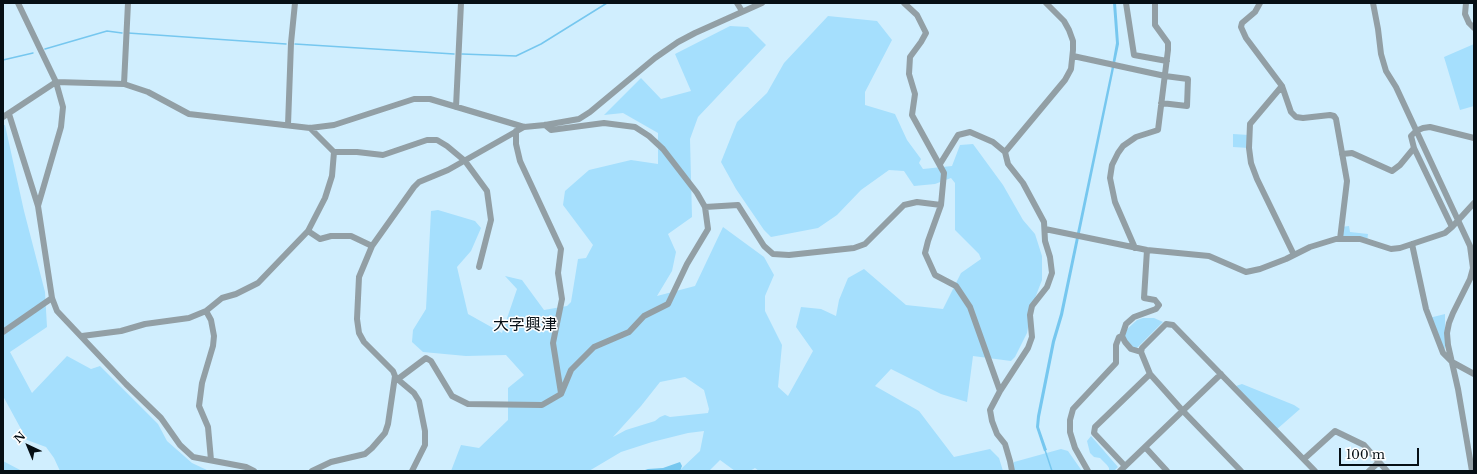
<!DOCTYPE html>
<html>
<head>
<meta charset="utf-8">
<style>
  body { margin:0 }
  #map { position:relative; width:1477px; height:474px; overflow:hidden; background:#d0eefe; font-family:"Libre Baskerville",serif }
  canvas { display:block }
  .frame { position:absolute; inset:0; border:4px solid #060f15; pointer-events:none }
  .north { position:absolute; left:8px; top:426px; width:40px; height:40px; -webkit-text-stroke:3px #fff; paint-order:stroke; rotate:316deg; font-size:11px; font-weight:700; line-height:16px; text-align:center; color:#060f15 }
  .north::after { content:''; display:block; margin:auto; width:14px; height:18px; background:#060f15; clip-path:polygon(50% 0,100% 100%,50% 72%,0 100%) }
  .scale { position:absolute; left:1339px; top:448px; width:80px; height:18px; box-sizing:border-box; border:2px solid #060f15; border-top:0; padding-left:5px; font-size:12px; line-height:14px; white-space:nowrap; color:#060f15; -webkit-text-stroke:3px #fff; paint-order:stroke }
</style>
</head>
<body>
<div id="map">
<canvas width="1477" height="474"></canvas>
<div class="frame"></div>
<div class="north">N</div>
<div class="scale">100 m</div>
</div>
<script>
const ctx = document.querySelector('canvas').getContext('2d');
ctx.lineJoin = 'round';
function paint(path, color) {
  ctx.fillStyle = color;
  ctx.fill(path, 'evenodd');
}
function poly(rows) {
  const path = new Path2D();
  for (const r of rows) {
    path.moveTo(r[0], r[1]);
    for (let i = 2; i < r.length; i += 2) path.lineTo(r[i], r[i + 1]);
  }
  return path;
}
function strokePath(path, color, width, dash) {
  ctx.strokeStyle = color;
  ctx.lineWidth = width;
  ctx.lineCap = dash ? 'butt' : 'round';
  ctx.setLineDash(dash || []);
  ctx.stroke(path);
}
function write(font, color, halo, rows, align = 'center') {
  ctx.font = font + ' "Libre Baskerville","Noto Sans JP",serif';
  ctx.lineWidth = 3;
  ctx.setLineDash([]);
  ctx.textBaseline = 'middle';
  ctx.strokeStyle = halo;
  ctx.fillStyle = color;
  for (const [text, x, y, turn = 0] of rows) {
    ctx.save();
    ctx.translate(x, y);
    ctx.rotate((+turn || 0) * Math.PI / 180);
    ctx.textAlign = isNaN(turn) ? turn : align;
    if (halo) ctx.strokeText(text, 0, 0);
    ctx.fillText(text, 0, 0);
    ctx.restore();
  }
}
paint(poly([
  [828,16,877,21,892,40,865,92,865,105,895,114,907,140,921,159,919,163,923,169,952,166,960,145,973,144,1003,185,1023,220,1035,234,1042,256,1042,280,1032,306,1027,333,1015,357,1011,361,973,356,967,402,941,394,891,369,875,386,919,411,954,457,990,449,999,458,1003,471,759,471,755,468,750,471,735,471,720,460,709,471,677,471,681,469,700,451,704,431,688,433,652,442,621,452,589,471,451,471,461,445,479,448,508,420,508,388,524,375,506,355,466,356,423,352,412,342,413,330,426,309,431,211,438,210,475,221,481,228,471,251,457,267,468,314,502,333,517,289,505,276,522,280,544,310,567,306,571,302,578,259,586,258,593,245,563,205,565,191,589,170,631,160,658,164,658,133,623,113,604,115,641,78,661,99,691,91,675,54,730,26,748,27,766,45,698,117,690,139,692,217,668,234,676,252,672,271,657,296,695,286,723,227,764,257,774,275,765,296,765,311,782,345,778,387,788,396,813,351,796,327,801,307,821,309,836,316,839,300,848,278,864,269,906,305,943,309,961,273,981,259,979,254,955,230,955,183,951,178,935,184,914,186,904,171,889,170,861,190,837,215,818,228,771,237,764,230,736,189,721,162,737,122,767,93,784,63],
  [685,377,704,390,709,409,708,413,670,417,665,415,660,417,655,421,626,430,613,437,641,406,660,382],
  [1474,44,1474,106,1460,110,1444,57],
  [3,125,5,125,24,211,45,292,47,327,10,352,32,393,67,356,91,369,100,366,158,424,167,441,192,463,209,471,60,471,54,458,46,447,27,440,3,396],
  [1233,134,1249,135,1249,148,1233,147],
  [1349,226,1350,232,1368,234,1367,242,1340,239,1341,227],
  [1445,314,1445,349,1441,347,1429,318],
  [1143,318,1154,318,1163,322,1137,348,1132,348,1125,341,1125,331,1137,320],
  [1242,384,1294,405,1300,409,1276,430,1233,387],
  [1091,436,1118,467,1114,471,1109,471,1109,468,1107,465,1100,458,1094,457,1090,453,1087,441],
  [1061,449,1068,451,1082,471,1012,471,1012,465,1014,462],
  [3,461,22,471,3,471]
]), '#a5dffd');
paint(poly([
  [1113,3,1116,3,1119,44,1063,315,1055,342,1040,417,1039,427,1047,450,1044,451,1036,427,1037,416,1052,341,1060,314,1111,71,1116,43],
  [680,462,682,466,680,471,642,471,648,469,663,468]
]), '#76c7ef');
strokePath(poly([
  [128,33,286,44],
  [295,44,454,54],
  [45,49,107,31,122,33],
  [462,54,516,56,541,44,607,3],
  [3,60,33,53],
  [1045,450,1052,471]
]), '#76c7ef', 1.5);
strokePath(poly([
  [18,3,56,82,63,107,61,127,38,206,52,298,57,311,126,384,161,418,180,445,193,457,246,467,254,471],
  [737,3,742,11],
  [904,3,917,15,926,33,921,42,910,57,909,74,915,94,912,115,944,173,941,205,928,241,925,253,935,275,956,286,970,307,1000,391],
  [1126,3,1134,55,1167,61],
  [1260,3,1255,12,1242,23,1241,27,1246,38,1282,86,1291,112,1296,117,1303,118,1330,115,1334,116,1336,119,1347,181,1340,239],
  [1373,3,1378,29,1381,54,1386,71,1396,87,1470,246,1473,268,1470,279,1453,313,1449,323,1447,333,1448,345,1458,389,1472,471],
  [1466,3,1465,14,1469,23,1474,28],
  [1073,56,1165,76,1188,79,1187,106,1161,103],
  [124,84,128,3],
  [1282,86,1250,124,1249,148,1251,163,1257,179,1294,255],
  [456,107,461,3],
  [9,114,38,206],
  [3,117,56,82,124,84,148,92,189,114,310,128,334,125,414,99,430,99,524,127,545,125,579,119,590,112,655,58,678,42,695,33,762,3],
  [288,125,291,43,295,3],
  [516,131,516,144,520,161,561,249,558,273,562,299,553,343,561,393],
  [334,152,357,152,383,155,427,140,437,140,447,146,465,161,487,191,491,220,479,267],
  [1005,152,1065,80,1071,69,1073,50,1073,41,1069,30,1064,21,1046,3],
  [1342,154,1352,153,1392,171,1400,165,1414,148],
  [940,164,958,135,970,132,993,142,1005,152,1008,164,1023,183,1044,222,1045,241,1050,257,1052,273,1047,287,1032,306,1030,315,1032,337,1028,348,1000,391,990,410,992,421,997,434,1005,444,1010,461,1012,471],
  [705,207,738,205,764,246,773,254,789,255,854,248,865,244,904,205,917,202,941,205],
  [1452,227,1414,148,1411,136,1416,131,1423,128,1430,127,1474,138],
  [1045,229,1147,250,1209,256,1246,272,1260,269,1286,259,1310,247,1336,239,1360,239,1391,249,1400,248,1445,233,1452,227,1474,203],
  [308,231,320,239,331,236,351,236,372,246],
  [1412,244,1426,309,1443,353,1452,362,1474,374],
  [1135,248,1115,202,1110,178,1112,165,1118,153,1123,146,1136,137,1158,130,1168,50,1168,43,1155,25,1155,3],
  [206,311,211,320,214,336,213,346,202,383,199,406,208,427,211,460],
  [3,332,52,298],
  [82,336,121,331,145,324,189,318,206,311,222,298,236,294,258,283,308,231,325,198,332,176,334,152,310,128],
  [1122,336,1125,342,1131,349,1141,352],
  [395,377,414,393,419,401,425,431,425,445,412,471],
  [398,379,426,358,431,361,452,396,468,404,542,405,561,394,571,370,594,347,629,332,644,316,668,304,687,264,708,229,705,207,697,193,663,149,649,136,635,127,604,123,551,130,545,125],
  [1145,447,1167,471],
  [1304,459,1335,431,1364,445,1387,471],
  [1125,466,1094,433,1095,427,1150,374],
  [312,471,331,462,365,454,372,448,385,433,388,424,395,376,393,371,364,342,359,333,357,319,359,277,372,246,414,187,419,182,448,170,524,127],
  [1088,471,1075,448,1070,432,1070,420,1073,409,1116,363,1116,345,1119,337,1122,336,1126,324,1134,317,1156,309,1159,305,1155,300,1144,298,1147,250],
  [1120,471,1221,374],
  [1241,471,1182,410,1150,374,1141,352,1142,348,1166,324,1173,325,1315,471],
  [1369,471,1379,462]
]), '#929fa5', 6);
write('16px', '#060f15', '#fff', [
  ["大字興津",525,325]
]);
</script>
</body>
</html>
